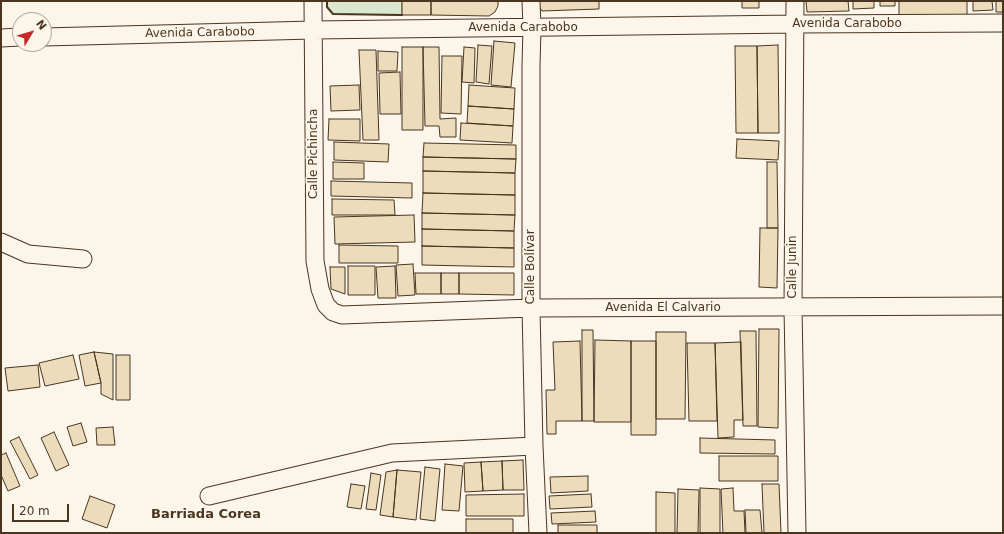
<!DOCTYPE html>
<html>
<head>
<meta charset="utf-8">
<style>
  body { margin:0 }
  #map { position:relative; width:1004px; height:534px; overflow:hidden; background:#fbf6e9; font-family:"DejaVu Sans",sans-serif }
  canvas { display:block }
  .frame { position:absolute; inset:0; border:2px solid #4a3520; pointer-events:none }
  .north { position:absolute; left:12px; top:12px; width:40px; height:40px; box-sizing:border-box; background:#fbf6e9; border:1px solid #b4a999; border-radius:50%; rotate:52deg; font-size:11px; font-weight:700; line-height:16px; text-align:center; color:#4a3520 }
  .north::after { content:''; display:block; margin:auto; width:14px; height:18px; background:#c62828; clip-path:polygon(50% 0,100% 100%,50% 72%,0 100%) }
  .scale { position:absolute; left:12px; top:504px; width:57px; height:18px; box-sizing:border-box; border:2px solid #4a3520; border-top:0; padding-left:5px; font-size:12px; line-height:14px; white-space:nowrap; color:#4a3520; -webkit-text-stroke:3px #fbf6e9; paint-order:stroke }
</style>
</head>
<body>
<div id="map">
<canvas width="1004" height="534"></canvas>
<div class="frame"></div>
<div class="north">N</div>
<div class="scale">20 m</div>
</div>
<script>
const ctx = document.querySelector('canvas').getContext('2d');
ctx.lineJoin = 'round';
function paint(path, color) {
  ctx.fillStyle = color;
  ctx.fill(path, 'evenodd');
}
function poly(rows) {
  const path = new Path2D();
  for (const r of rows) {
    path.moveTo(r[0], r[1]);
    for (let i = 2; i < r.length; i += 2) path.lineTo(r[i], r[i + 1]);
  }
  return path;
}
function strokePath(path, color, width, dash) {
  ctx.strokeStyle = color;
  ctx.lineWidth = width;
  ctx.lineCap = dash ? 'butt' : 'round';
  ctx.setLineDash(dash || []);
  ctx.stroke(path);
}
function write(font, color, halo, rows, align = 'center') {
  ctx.font = font + ' "DejaVu Sans",sans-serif';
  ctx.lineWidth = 3;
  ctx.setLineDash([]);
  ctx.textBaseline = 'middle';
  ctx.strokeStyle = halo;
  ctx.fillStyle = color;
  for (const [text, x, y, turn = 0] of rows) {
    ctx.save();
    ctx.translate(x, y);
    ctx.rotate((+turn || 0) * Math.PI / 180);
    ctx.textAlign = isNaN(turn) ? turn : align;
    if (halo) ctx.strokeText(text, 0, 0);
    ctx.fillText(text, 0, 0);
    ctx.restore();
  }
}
const green = poly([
  [327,1,402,1,402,15,333,14,327,7,327,1]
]);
paint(green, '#dce7d0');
strokePath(green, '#887966', 1);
const building = poly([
  [402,1,431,1,431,15,402,15,402,1],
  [431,1,498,1,498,6,495,12,489,16,431,15,431,1],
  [537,1,599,1,599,9,542,11,537,3,537,1],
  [742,1,759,1,759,8,742,8,742,1],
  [806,1,848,1,849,11,807,12,806,1],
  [853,1,874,1,874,8,853,9,853,1],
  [880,1,895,1,895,6,880,6,880,1],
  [899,1,967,1,967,16,899,15,899,1],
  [973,1,992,1,993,10,973,11,973,1],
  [996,1,1003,1,1003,12,996,12,996,1],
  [494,41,515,43,511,87,491,85,494,41],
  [478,45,492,46,489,84,476,82,478,45],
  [778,45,779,133,758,133,757,46,778,45],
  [735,46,757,46,758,133,736,133,735,46],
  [402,47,423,47,423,130,402,130,402,47],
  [423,47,439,47,440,119,456,118,456,137,440,137,439,126,425,126,423,47],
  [464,47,475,48,474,83,462,82,464,47],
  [359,50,376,50,379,140,363,140,359,50],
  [378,51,398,52,397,71,378,71,378,51],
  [442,56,462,56,461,114,441,113,442,56],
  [400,72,401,114,380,114,379,73,400,72],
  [359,85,360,110,331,111,330,86,359,85],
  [469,85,515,88,514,109,468,106,469,85],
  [468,106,514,109,513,126,467,123,468,106],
  [329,119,360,119,360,141,328,140,329,119],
  [461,123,513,126,512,143,460,140,461,123],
  [737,139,779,141,778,160,736,158,737,139],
  [334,142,389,144,388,162,334,160,334,142],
  [424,143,516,145,516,159,423,157,424,143],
  [423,157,516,159,515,173,423,171,423,157],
  [333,162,364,163,364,179,333,179,333,162],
  [767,162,777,162,778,228,767,228,767,162],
  [423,171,515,173,515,195,423,193,423,171],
  [331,181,412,183,412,198,331,196,331,181],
  [423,193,515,195,515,215,422,213,423,193],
  [332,199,394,200,395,215,332,215,332,199],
  [422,213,515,215,514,231,422,229,422,213],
  [414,215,415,242,335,244,334,217,414,215],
  [760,228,778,228,777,288,759,287,760,228],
  [422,229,514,231,514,248,422,246,422,229],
  [339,245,398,246,398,263,339,263,339,245],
  [422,246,514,248,514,267,422,265,422,246],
  [413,264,415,295,398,296,396,265,413,264],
  [348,266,375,266,375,295,348,295,348,266],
  [395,266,396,298,378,298,376,267,395,266],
  [330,267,345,267,345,294,331,289,330,267],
  [415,273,441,273,441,294,416,294,415,273],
  [441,273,459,273,459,294,441,294,441,273],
  [459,273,514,273,514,295,459,294,459,273],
  [759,329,779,329,778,428,758,427,759,329],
  [582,330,593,330,594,421,582,421,582,330],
  [740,331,756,331,757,426,743,426,740,331],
  [656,332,686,332,685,419,656,419,656,332],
  [595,340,631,341,631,422,594,422,595,340],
  [580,341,582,421,556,421,556,434,547,434,546,390,555,390,553,342,580,341],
  [631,341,656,341,656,435,631,435,631,341],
  [741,342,743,420,734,420,734,437,718,438,715,343,741,342],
  [687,343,715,343,717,421,689,421,687,343],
  [94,352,113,354,113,400,101,394,101,383,94,352],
  [94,352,101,383,85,386,79,355,94,352],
  [73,355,79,379,45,386,39,363,73,355],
  [116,355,130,355,130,400,116,400,116,355],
  [38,365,40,387,8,391,5,368,38,365],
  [81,423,87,442,73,446,67,427,81,423],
  [113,427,115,445,97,445,96,428,113,427],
  [54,432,69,465,56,471,41,438,54,432],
  [19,437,38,475,30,479,10,441,19,437],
  [700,438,775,440,775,454,700,453,700,438],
  [6,453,20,486,8,491,1,475,1,455,6,453],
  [719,456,778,456,778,481,719,481,719,456],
  [523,460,524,490,503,490,502,461,523,460],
  [502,461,503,490,483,491,481,462,502,461],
  [481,462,483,491,465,492,464,463,481,462],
  [445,464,463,466,459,511,442,510,445,464],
  [425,467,440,469,435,521,420,519,425,467],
  [397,470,421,472,416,520,393,517,397,470],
  [397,470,393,517,380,515,386,472,397,470],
  [371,473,381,475,376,510,366,509,371,473],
  [588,476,588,491,551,493,550,477,588,476],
  [351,484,365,486,361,509,347,507,351,484],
  [762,484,779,484,781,533,764,533,762,484],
  [700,488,720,489,720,533,700,533,700,488],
  [733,488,734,511,744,511,745,533,723,533,721,489,733,488],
  [678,489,699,490,698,533,677,533,678,489],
  [656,492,675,493,675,533,656,533,656,492],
  [524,494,524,516,466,516,466,495,524,494],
  [591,494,592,507,550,509,549,496,591,494],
  [90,496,115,505,107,528,82,519,90,496],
  [745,510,760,510,762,533,746,533,745,510],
  [595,511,596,522,552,524,551,513,595,511],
  [466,519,513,519,513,533,466,533,466,519],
  [558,525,597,525,597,533,558,533,558,525]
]);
paint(building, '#ecdcbc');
strokePath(building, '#4a3520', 1);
const minor = poly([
  [313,1,315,261,320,289,326,305,333,312,342,315,531,308,1003,306],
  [531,1,532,28,531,66,531,308,534,446,538,533],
  [795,1,793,307,797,533],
  [44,37,313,30,795,24,1003,23],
  [1,38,20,37],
  [1,242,28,254,83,259],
  [209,496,392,453,534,446]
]);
strokePath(minor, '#4a3520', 19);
strokePath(minor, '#fbf6e9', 17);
strokePath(poly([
  [327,1,327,7,333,14,402,15]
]), '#4a3520', 2);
write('12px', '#4a3520', '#fbf6e9', [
  ["Avenida Carabobo",847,24],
  ["Avenida Carabobo",523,28],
  ["Avenida Carabobo",200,33,-1],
  ["Calle Pichincha",314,154,-90],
  ["Calle Bolívar",531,267,-90],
  ["Calle Junin",793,267,-90],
  ["Avenida El Calvario",663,308]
]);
write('bold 13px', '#4a3520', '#fbf6e9', [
  ["Barriada Corea",206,515]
]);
</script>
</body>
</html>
